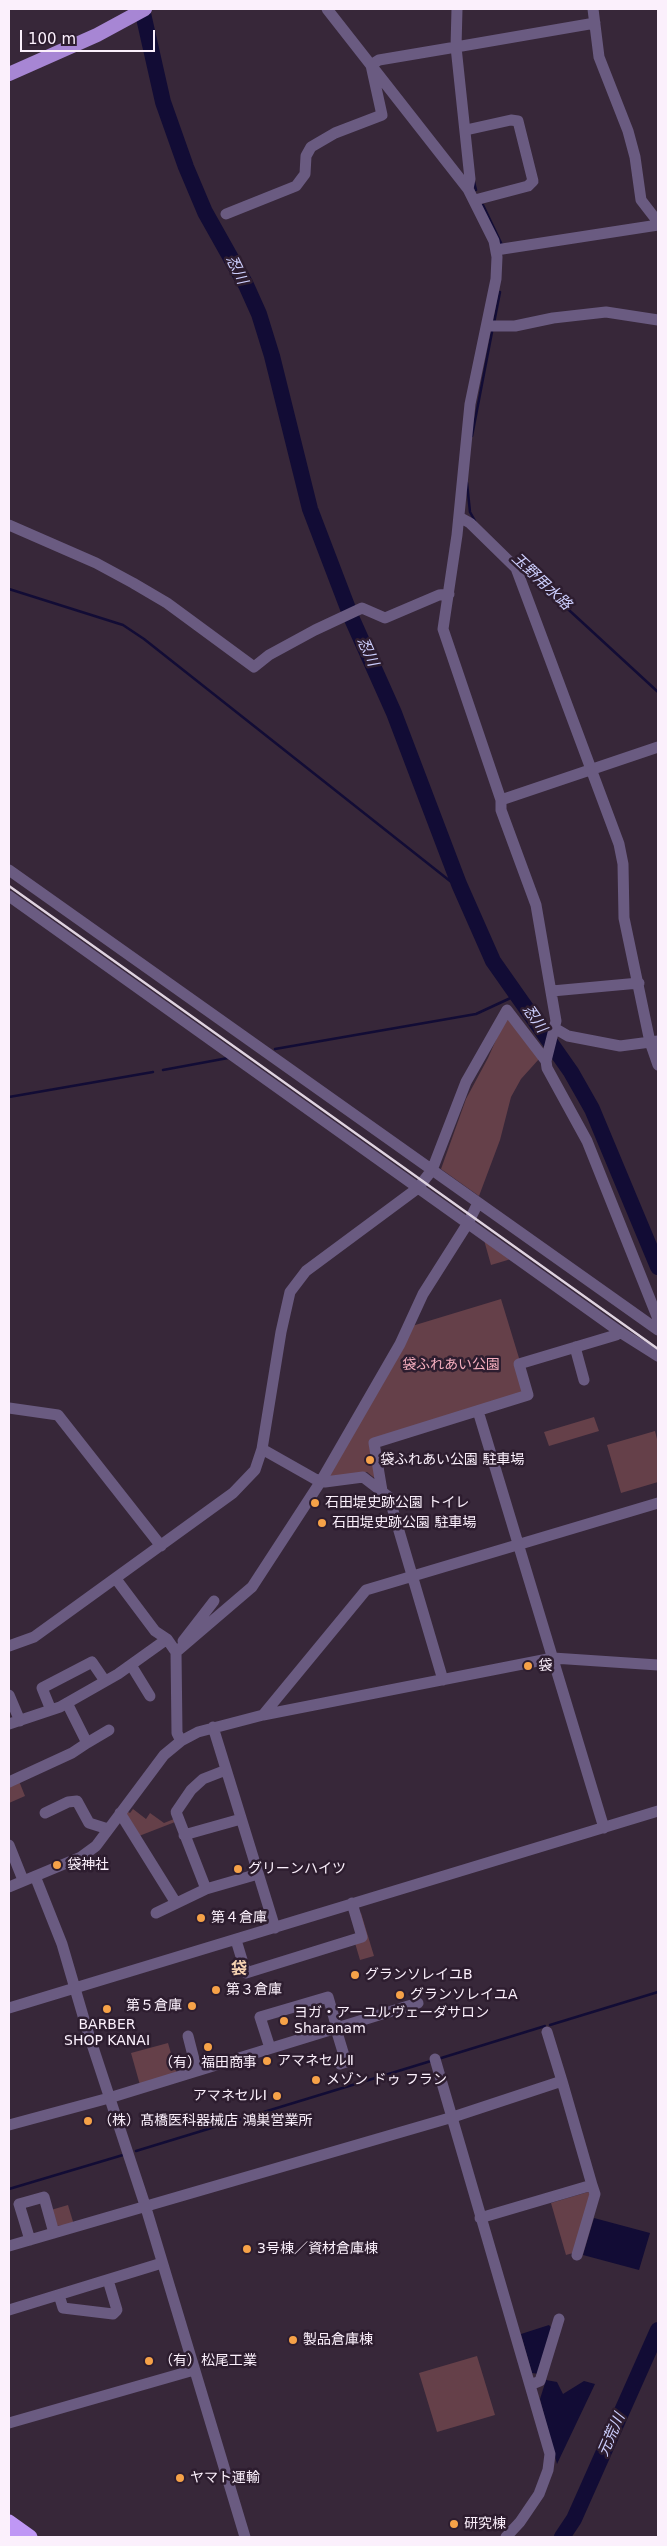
<!DOCTYPE html>
<html>
<head>
<meta charset="utf-8">
<style>
  body { margin:0 }
  #map { position:relative; width:667px; height:2546px; overflow:hidden; background:#372739; font-family:"DejaVu Sans",sans-serif }
  canvas { display:block }
  .frame { position:absolute; inset:0; border:10px solid #fbf0fc; pointer-events:none }
  .scale { position:absolute; left:20px; top:30px; width:135px; height:22px; box-sizing:border-box; border:2px solid #fbf0fc; border-top:0; padding-left:6px; font-size:15px; line-height:18px; white-space:nowrap; color:#fbf0fc; -webkit-text-stroke:4px #2d1d2f; paint-order:stroke }
</style>
</head>
<body>
<div id="map">
<canvas width="667" height="2546"></canvas>
<div class="frame"></div>
<div class="scale">100 m</div>
</div>
<script>
const ctx = document.querySelector('canvas').getContext('2d');
ctx.lineJoin = 'round';
function paint(path, color) {
  ctx.fillStyle = color;
  ctx.fill(path, 'evenodd');
}
function poly(rows) {
  const path = new Path2D();
  for (const r of rows) {
    path.moveTo(r[0], r[1]);
    for (let i = 2; i < r.length; i += 2) path.lineTo(r[i], r[i + 1]);
  }
  return path;
}
function strokePath(path, color, width, dash) {
  ctx.strokeStyle = color;
  ctx.lineWidth = width;
  ctx.lineCap = dash ? 'butt' : 'round';
  ctx.setLineDash(dash || []);
  ctx.stroke(path);
}
function write(font, color, halo, rows, align = 'center') {
  ctx.font = font + ' "DejaVu Sans","Noto Sans JP",sans-serif';
  ctx.lineWidth = 5;
  ctx.setLineDash([]);
  ctx.textBaseline = 'middle';
  ctx.strokeStyle = halo;
  ctx.fillStyle = color;
  for (const [text, x, y, turn = 0] of rows) {
    ctx.save();
    ctx.translate(x, y);
    ctx.rotate((+turn || 0) * Math.PI / 180);
    ctx.textAlign = isNaN(turn) ? turn : align;
    if (halo) ctx.strokeText(text, 0, 0);
    ctx.fillText(text, 0, 0);
    ctx.restore();
  }
}
paint(poly([
  [507,1015,539,1059,521,1079,511,1097,500,1140,479,1196,441,1169,466,1099,488,1058],
  [484,1240,511,1259,491,1265],
  [501,1299,519,1358,523,1395,369,1441,379,1477,377,1480,367,1472,326,1478,412,1326],
  [594,1417,599,1431,549,1446,544,1432],
  [655,1431,658,1443,658,1482,621,1493,607,1445],
  [19,1781,25,1796,9,1803,9,1785],
  [133,1809,146,1819,150,1813,164,1823,174,1819,175,1822,139,1836,126,1817,126,1811,130,1813],
  [361,1913,374,1956,360,1960,355,1943,359,1914],
  [168,2043,177,2074,140,2085,131,2053],
  [588,2192,591,2194,573,2253,566,2255,551,2203],
  [68,2205,74,2225,55,2226,51,2210],
  [477,2356,495,2415,437,2432,419,2373]
]), '#654049');
paint(poly([
  [594,2218,650,2233,639,2270,583,2255],
  [549,2325,552,2329,539,2374,532,2373,521,2334],
  [546,2380,557,2382,563,2394,584,2381,595,2384,557,2464,540,2399]
]), '#120c35');
strokePath(poly([
  [474,182,476,190],
  [483,205,502,245],
  [494,323,500,292],
  [472,436,492,332],
  [467,483,470,512,475,521],
  [520,565,658,692],
  [9,589,123,625,144,639,450,881,459,884],
  [275,1049,476,1014,517,995],
  [163,1070,228,1058],
  [9,1097,153,1072],
  [550,2025,658,1992],
  [438,2059,545,2026],
  [136,2151,431,2061],
  [9,2189,123,2155]
]), '#120c35', 2.5);
strokePath(poly([
  [142,9,163,102,186,167,205,212,246,285,259,314,272,356,310,509,352,619,394,713,459,884,493,961,571,1072,592,1109,658,1267],
  [562,2537,574,2519,658,2330]
]), '#120c35', 16);
strokePath(poly([
  [327,9,468,189,494,241,497,257,496,279,470,404,457,535,443,629,501,800,501,810,536,905,556,1021,546,1061,547,1068,587,1141,658,1319],
  [593,9,599,57,628,131,635,157,641,200,658,222],
  [466,130,511,120,518,121,533,181,528,186,475,200],
  [468,189,470,179,456,47,595,23],
  [226,214,296,186,305,174,306,156,311,147,335,133,382,115,371,65,379,60,456,47,457,9],
  [496,250,658,225],
  [487,326,515,326,553,318,606,312,658,320],
  [459,517,470,523,516,568,619,844,623,864,624,918,650,1042,658,1065],
  [9,525,96,563,133,583,167,603,254,667,269,655,315,630,362,608,385,618,439,595,449,594],
  [501,800,658,747],
  [9,870,658,1330],
  [9,896,620,1332,658,1356],
  [552,991,639,983],
  [556,1029,568,1036,620,1046,658,1041],
  [575,1347,584,1380],
  [9,1408,58,1415,161,1546],
  [478,1411,604,1828],
  [262,1449,315,1479,325,1482,363,1477,389,1497,443,1680],
  [382,1491,374,1443,528,1395,519,1364,616,1335,620,1332],
  [116,1579,155,1631,167,1639,176,1652,177,1733,181,1741],
  [183,1641,214,1601],
  [9,1646,34,1637,233,1493,255,1470,262,1449,281,1332,290,1292,306,1271,418,1188,432,1170,466,1082,507,1010,546,1061],
  [176,1652,252,1587,321,1481,400,1344,423,1294,468,1223,478,1203],
  [131,1665,150,1696],
  [9,1695,20,1721],
  [51,1710,42,1688,92,1662,105,1681],
  [263,1715,366,1590,658,1503],
  [9,1724,60,1707,118,1674,167,1639],
  [213,1727,275,1928],
  [87,1743,109,1730],
  [9,1782,72,1753,87,1743,67,1703],
  [45,1813,68,1802,77,1801,89,1823,108,1829],
  [120,1813,176,1903],
  [184,1835,241,1819],
  [9,1845,23,1880],
  [35,1876,62,1944,86,2026,146,2208,245,2537],
  [9,1887,81,1857,96,1846,164,1755,181,1741,198,1732,263,1715,553,1658,658,1665],
  [206,1889,176,1812,191,1790,203,1779,226,1770],
  [156,1913,206,1889,258,1874],
  [236,1940,246,1973,362,1937,352,1903],
  [9,2008,658,1811],
  [336,2029,346,2062,340,2064],
  [547,2032,562,2081],
  [188,2036,197,2071],
  [270,2048,260,2017,328,1997,337,2028],
  [435,2059,550,2454,548,2470,539,2494,520,2522,506,2537],
  [9,2125,109,2098,418,2003],
  [30,2240,19,2204,44,2197,54,2233],
  [9,2246,453,2117,562,2081,592,2185,480,2218],
  [577,2255,595,2194,592,2185],
  [59,2295,63,2308,113,2314,117,2310,108,2280],
  [9,2310,162,2263],
  [530,2385,540,2381,559,2319],
  [9,2423,194,2370]
]), '#6a5b81', 11);
strokePath(poly([
  [9,74,97,35,145,9]
]), '#a786d4', 14);
strokePath(poly([
  [9,2522,30,2537],
  [9,2536,11,2537]
]), '#bf97f5', 15);
strokePath(poly([
  [9,886,658,1349]
]), '#dfd3e0', 2.5);
for (const [x, y, r, color] of [
  [370,1460,5,"#f6a248"],
  [315,1503,5,"#f6a248"],
  [322,1523,5,"#f6a248"],
  [528,1666,5,"#f6a248"],
  [57,1865,5,"#f6a248"],
  [238,1869,5,"#f6a248"],
  [201,1918,5,"#f6a248"],
  [355,1975,5,"#f6a248"],
  [216,1990,5,"#f6a248"],
  [400,1995,5,"#f6a248"],
  [192,2006,5,"#f6a248"],
  [107,2009,5,"#f6a248"],
  [284,2021,5,"#f6a248"],
  [208,2047,5,"#f6a248"],
  [267,2061,5,"#f6a248"],
  [316,2080,5,"#f6a248"],
  [277,2096,5,"#f6a248"],
  [88,2121,5,"#f6a248"],
  [247,2249,5,"#f6a248"],
  [293,2340,5,"#f6a248"],
  [149,2361,5,"#f6a248"],
  [180,2478,5,"#f6a248"],
  [454,2524,5,"#f6a248"]
]) {
  const dot = new Path2D();
  dot.arc(x, y, r, 0, 2 * Math.PI);
  ctx.fillStyle = color;
  ctx.fill(dot);
  strokePath(dot, '#2d1d2f', 2);
}
write('14px', '#f5aebf', '#2d1d2f', [
  ["袋ふれあい公園",451,1365]
]);
write('14px', '#fbf0fc', '#2d1d2f', [
  ["袋ふれあい公園 駐車場",380,1460],
  ["石田堤史跡公園 トイレ",325,1503],
  ["石田堤史跡公園 駐車場",332,1523],
  ["袋",538,1666],
  ["袋神社",67,1865],
  ["グリーンハイツ",248,1869],
  ["第４倉庫",211,1918],
  ["グランソレイユB",365,1975],
  ["第３倉庫",226,1990],
  ["グランソレイユA",410,1995],
  ["第５倉庫",182,2006,"right"],
  ["ヨガ・アーユルヴェーダサロン",294,2013],
  ["Sharanam",294,2029],
  ["BARBER",107,2025,"center"],
  ["SHOP KANAI",107,2041,"center"],
  ["アマネセルⅡ",277,2061],
  ["（有）福田商事",208,2063,"center"],
  ["メゾン ドゥ フラン",326,2080],
  ["アマネセルⅠ",267,2096,"right"],
  ["（株）髙橋医科器械店 鴻巣営業所",98,2121],
  ["3号棟／資材倉庫棟",257,2249],
  ["製品倉庫棟",303,2340],
  ["（有）松尾工業",159,2361],
  ["ヤマト運輸",190,2478],
  ["研究棟",464,2524]
], 'left');
write('italic 15px', '#cdcffe', '#2d1d2f', [
  ["忍川",236,270,64],
  ["玉野用水路",541,582,43],
  ["忍川",367,652,66],
  ["忍川",534,1019,55],
  ["元荒川",612,2435,-66]
]);
write('bold 16px', '#f7d3b2', '#2d1d2f', [
  ["袋",239,1970]
]);
</script>
</body>
</html>
